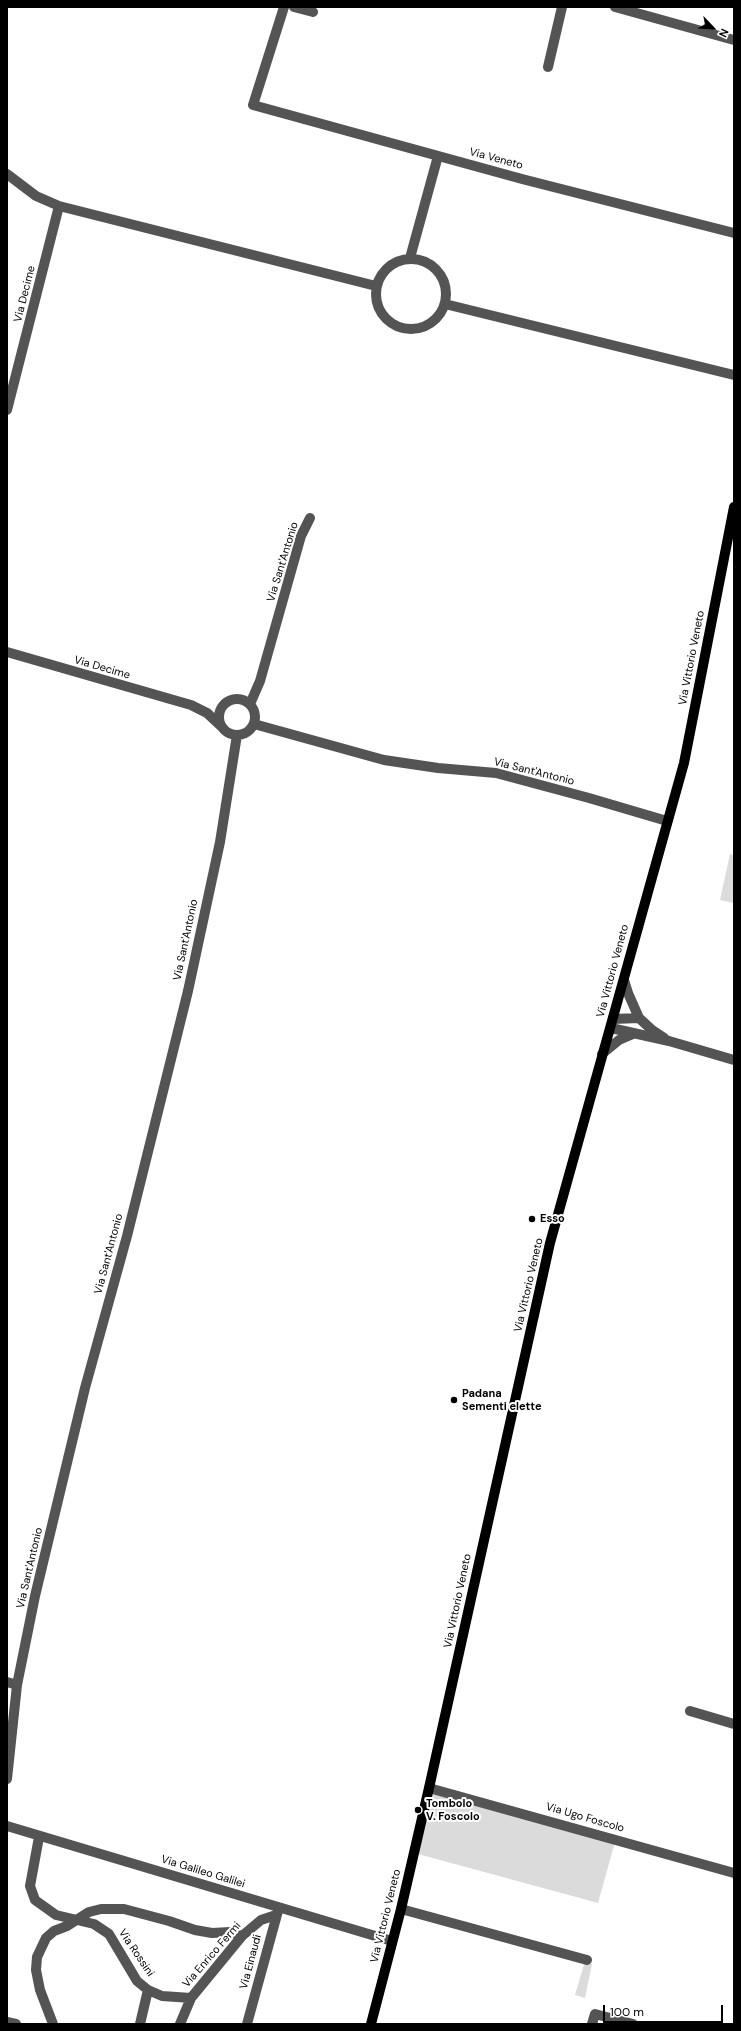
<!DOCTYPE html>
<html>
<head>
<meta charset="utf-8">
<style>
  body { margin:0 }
  #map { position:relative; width:741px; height:2031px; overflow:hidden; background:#fff; font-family:"DM Sans",sans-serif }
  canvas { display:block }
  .frame { position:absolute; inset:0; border:8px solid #000; pointer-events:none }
  .north { position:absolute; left:693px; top:8px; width:40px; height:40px; -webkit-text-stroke:3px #fff; paint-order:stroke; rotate:115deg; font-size:11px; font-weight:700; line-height:16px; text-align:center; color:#000 }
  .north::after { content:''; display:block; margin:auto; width:14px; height:18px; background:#000; clip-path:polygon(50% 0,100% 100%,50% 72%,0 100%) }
  .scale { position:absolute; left:603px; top:2005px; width:120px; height:18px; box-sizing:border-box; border:2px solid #000; border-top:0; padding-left:5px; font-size:12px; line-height:14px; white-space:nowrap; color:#000; -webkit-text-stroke:3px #fff; paint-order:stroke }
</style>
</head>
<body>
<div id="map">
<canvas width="741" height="2031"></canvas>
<div class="frame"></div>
<div class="north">N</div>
<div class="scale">100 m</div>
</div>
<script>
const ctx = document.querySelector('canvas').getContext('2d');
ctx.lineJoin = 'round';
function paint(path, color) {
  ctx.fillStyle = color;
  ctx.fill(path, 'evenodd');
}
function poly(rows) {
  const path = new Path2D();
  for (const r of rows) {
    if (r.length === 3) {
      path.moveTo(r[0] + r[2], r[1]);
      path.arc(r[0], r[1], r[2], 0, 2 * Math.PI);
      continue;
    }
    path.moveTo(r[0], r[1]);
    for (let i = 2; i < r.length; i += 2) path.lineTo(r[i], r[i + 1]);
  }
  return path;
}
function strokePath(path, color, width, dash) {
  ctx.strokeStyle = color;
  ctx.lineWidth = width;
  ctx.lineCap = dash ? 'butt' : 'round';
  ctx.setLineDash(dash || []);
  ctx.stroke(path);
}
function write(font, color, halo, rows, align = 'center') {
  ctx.font = font + ' "DM Sans",sans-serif';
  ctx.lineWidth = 4;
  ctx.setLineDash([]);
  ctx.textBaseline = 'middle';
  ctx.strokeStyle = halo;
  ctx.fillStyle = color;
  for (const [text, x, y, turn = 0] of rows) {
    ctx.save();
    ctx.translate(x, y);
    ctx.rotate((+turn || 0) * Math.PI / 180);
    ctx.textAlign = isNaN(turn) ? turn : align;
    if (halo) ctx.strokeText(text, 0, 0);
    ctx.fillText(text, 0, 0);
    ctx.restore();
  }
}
paint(poly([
  [730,854,734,855,734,903,720,900],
  [438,1794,615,1842,598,1903,418,1854,433,1795],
  [585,1961,592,1964,585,1998,575,1995]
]), '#dbdbdb');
strokePath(poly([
  [284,7,253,105,522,179,734,233],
  [294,7,313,12],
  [615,7,734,40],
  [548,67,562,7],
  [7,174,36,196,59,206,376,286],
  [410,258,438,156],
  [411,294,35],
  [445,304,734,375],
  [7,410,59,206],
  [7,652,191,705,207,713,221,726],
  [237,717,18],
  [250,704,260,681,301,536,310,518],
  [254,724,384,760,438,768,496,773,589,798,667,821],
  [624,980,628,993,639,1018,652,1030,664,1038],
  [613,1019,639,1018],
  [611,1028,669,1041,734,1060],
  [602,1054,619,1040,633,1034],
  [7,1682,17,1685],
  [690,1711,734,1724],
  [7,1779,17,1685,35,1596,85,1388,127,1236,188,991,220,842,237,735],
  [429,1788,734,1873],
  [7,1826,392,1941],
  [39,1837,30,1886,35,1900,56,1915,94,1924,109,1934,137,1981,148,1990,162,1996,191,1998],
  [401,1909,587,1960],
  [7,2022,16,2024],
  [53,2024,40,1990,36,1970,37,1957,46,1938,54,1931,67,1926,89,1912,101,1909,124,1909,169,1921,195,1930,212,1933,230,1932,242,1936],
  [140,2024,148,1990],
  [180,2024,191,1998,242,1936,261,1920,276,1915],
  [247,2024,278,1911],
  [592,2024,595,2014,633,2024]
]), '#545454', 10);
strokePath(poly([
  [371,2024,401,1909,429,1788,550,1243,684,763,734,507]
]), '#000', 10);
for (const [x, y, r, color] of [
  [532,1219,4,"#000"],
  [454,1400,4,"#000"],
  [418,1810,4,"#000"]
]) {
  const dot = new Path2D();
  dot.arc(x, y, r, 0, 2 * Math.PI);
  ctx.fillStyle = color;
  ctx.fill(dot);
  strokePath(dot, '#fff', 1.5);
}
write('11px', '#000', '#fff', [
  ["Via Veneto",496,159,15],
  ["Via Decime",25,294,-76],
  ["Via Sant'Antonio",283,562,-73],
  ["Via Vittorio Veneto",692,658,-79],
  ["Via Decime",102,668,16],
  ["Via Sant'Antonio",534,772,14],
  ["Via Sant'Antonio",186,940,-78],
  ["Via Vittorio Veneto",613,971,-75],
  ["Via Sant'Antonio",109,1254,-75],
  ["Via Vittorio Veneto",529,1285,-77],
  ["Via Sant'Antonio",30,1568,-77],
  ["Via Vittorio Veneto",458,1601,-78],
  ["Via Ugo Foscolo",585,1818,16],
  ["Via Galileo Galilei",203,1872,17],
  ["Via Vittorio Veneto",386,1916,-76],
  ["Via Rossini",136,1953,56],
  ["Via Enrico Fermi",212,1955,-49],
  ["Via Einaudi",251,1962,-75]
]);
write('bold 11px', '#000', '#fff', [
  ["Esso",540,1219],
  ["Padana",462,1394],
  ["Sementi elette",462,1407],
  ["Tombolo",426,1804],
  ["V. Foscolo",426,1817]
], 'left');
</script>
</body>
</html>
